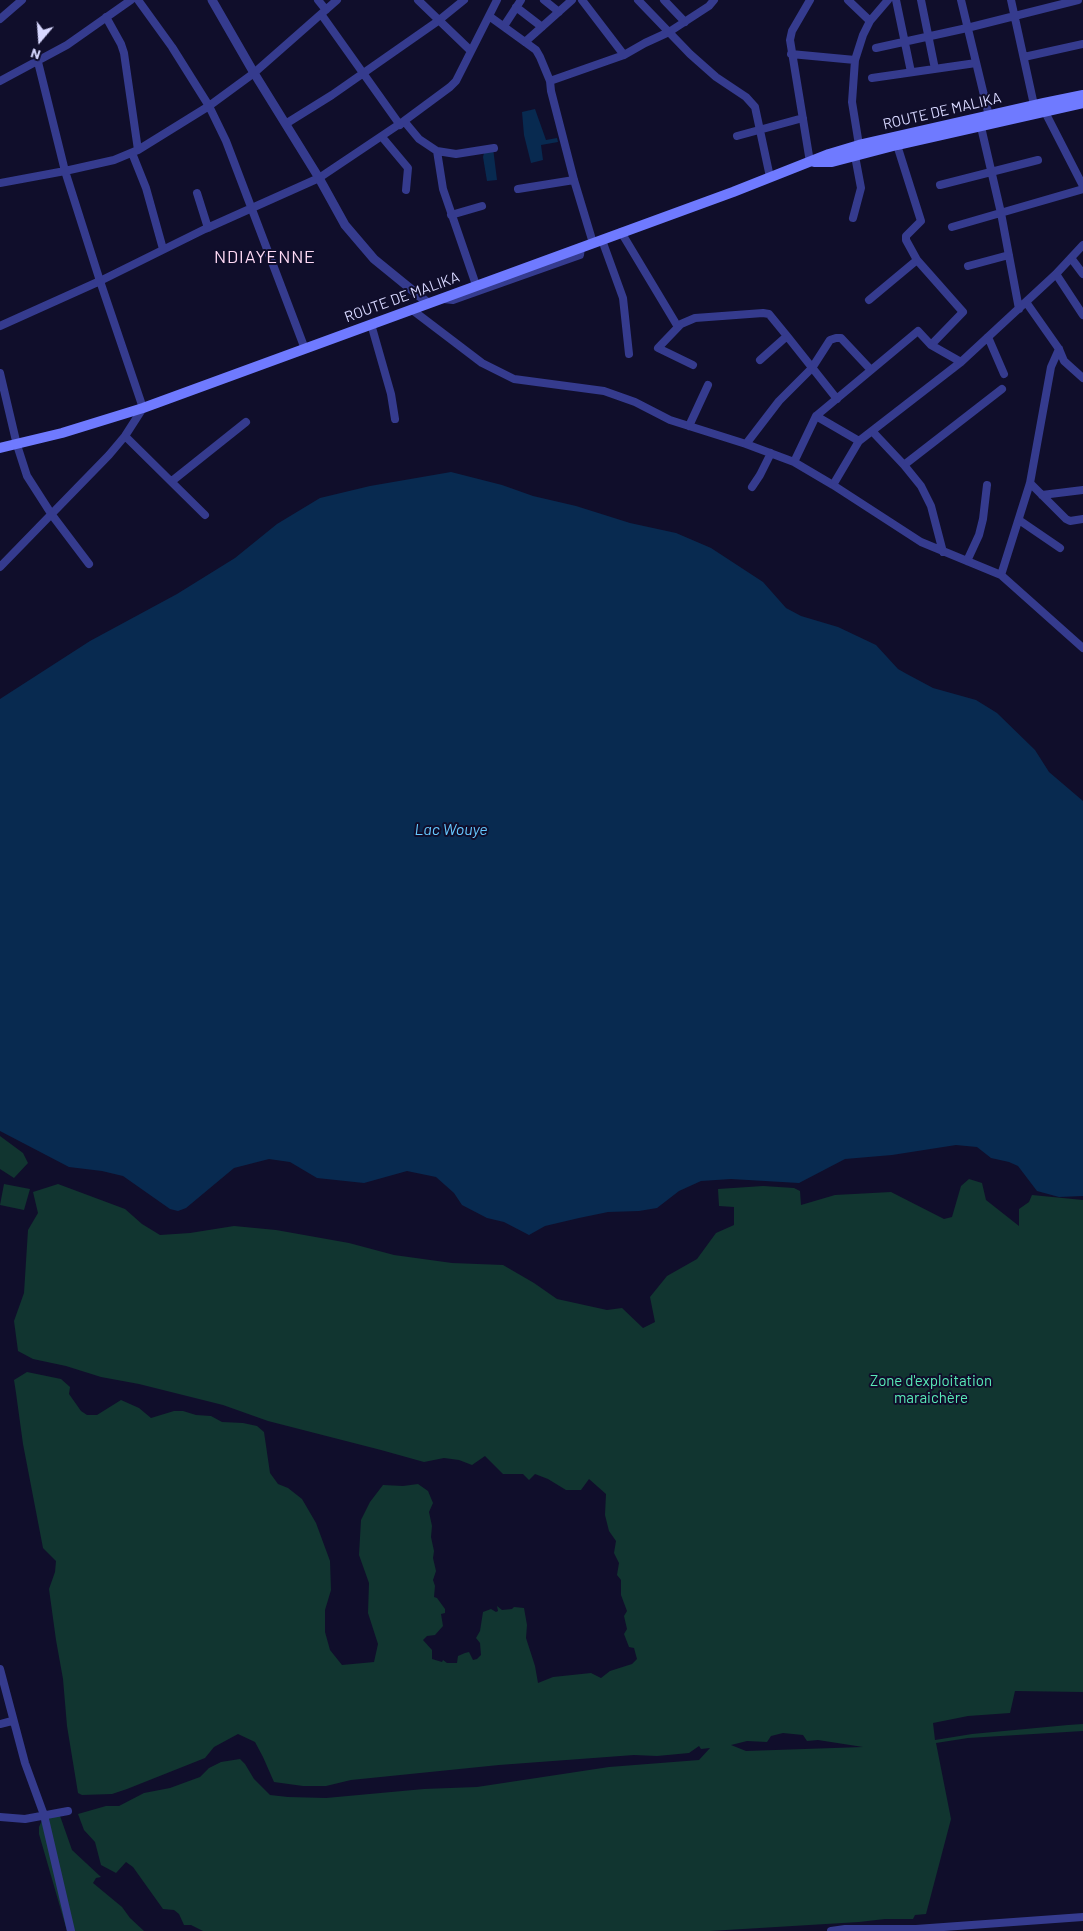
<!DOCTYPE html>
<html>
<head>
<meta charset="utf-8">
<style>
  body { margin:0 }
  #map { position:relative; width:1083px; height:1931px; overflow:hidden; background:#100e2b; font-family:Barlow,sans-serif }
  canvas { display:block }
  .north { position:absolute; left:15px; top:15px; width:50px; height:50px; -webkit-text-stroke:4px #100e2b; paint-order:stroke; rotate:198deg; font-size:14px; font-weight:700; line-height:20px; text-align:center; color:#d8d8ff }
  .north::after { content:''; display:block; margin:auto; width:18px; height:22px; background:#d8d8ff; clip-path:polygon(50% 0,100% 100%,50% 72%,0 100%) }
</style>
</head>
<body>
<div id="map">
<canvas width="1083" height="1931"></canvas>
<div class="north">N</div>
</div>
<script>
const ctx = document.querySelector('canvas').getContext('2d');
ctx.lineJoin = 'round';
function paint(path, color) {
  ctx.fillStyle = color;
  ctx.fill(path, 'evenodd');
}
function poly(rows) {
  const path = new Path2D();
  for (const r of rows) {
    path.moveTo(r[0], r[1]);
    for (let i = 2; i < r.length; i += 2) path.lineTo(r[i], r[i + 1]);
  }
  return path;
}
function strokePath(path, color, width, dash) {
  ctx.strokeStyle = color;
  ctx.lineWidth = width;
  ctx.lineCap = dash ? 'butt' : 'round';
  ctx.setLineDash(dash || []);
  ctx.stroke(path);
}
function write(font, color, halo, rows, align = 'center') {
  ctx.font = font + ' Barlow,sans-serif';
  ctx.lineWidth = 4;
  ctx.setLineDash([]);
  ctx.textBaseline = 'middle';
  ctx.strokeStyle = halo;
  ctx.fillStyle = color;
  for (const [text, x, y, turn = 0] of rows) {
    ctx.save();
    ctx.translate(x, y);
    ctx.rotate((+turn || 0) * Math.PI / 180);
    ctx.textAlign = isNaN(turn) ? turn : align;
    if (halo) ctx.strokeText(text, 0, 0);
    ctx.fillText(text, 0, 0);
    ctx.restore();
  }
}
paint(poly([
  [0,1136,23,1153,28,1163,14,1178,0,1169],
  [969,1179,982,1183,986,1200,1019,1226,1019,1209,1029,1202,1032,1195,1083,1200,1083,1692,1015,1691,1010,1713,968,1716,933,1723,935,1740,972,1734,1068,1725,1083,1724,1083,1731,968,1738,936,1743,951,1819,926,1914,915,1915,913,1919,885,1919,859,1922,710,1931,203,1931,191,1925,184,1925,179,1914,174,1910,163,1909,133,1867,126,1862,116,1873,101,1865,95,1842,84,1830,78,1814,106,1806,119,1806,144,1793,170,1788,200,1777,209,1768,221,1762,240,1759,245,1764,254,1779,270,1795,288,1797,326,1798,424,1789,477,1787,609,1767,699,1760,710,1748,701,1749,699,1746,689,1753,657,1756,634,1755,499,1765,351,1780,326,1786,303,1786,274,1782,263,1757,255,1742,238,1734,214,1747,205,1758,127,1789,112,1794,82,1795,78,1793,67,1726,63,1679,56,1640,49,1589,55,1572,56,1561,43,1548,23,1444,16,1393,14,1380,27,1372,61,1379,70,1387,69,1394,81,1411,87,1415,97,1415,121,1400,139,1408,151,1418,174,1411,183,1411,196,1415,211,1416,222,1422,243,1423,257,1426,264,1432,270,1473,278,1484,288,1488,302,1499,316,1523,330,1561,331,1590,325,1610,325,1632,330,1650,342,1665,374,1662,378,1644,368,1613,369,1583,359,1555,361,1520,370,1502,383,1485,403,1486,418,1484,428,1491,433,1503,429,1512,432,1526,431,1537,434,1551,433,1558,436,1571,433,1580,435,1586,434,1597,437,1598,445,1609,445,1613,441,1614,443,1626,435,1635,427,1636,423,1640,432,1650,432,1659,442,1662,443,1660,447,1663,457,1663,458,1656,465,1653,469,1652,473,1660,477,1659,481,1655,480,1643,476,1638,480,1631,483,1612,491,1609,496,1612,498,1611,497,1606,502,1610,512,1609,514,1607,524,1608,527,1625,526,1638,535,1666,538,1683,553,1677,591,1673,601,1678,610,1671,632,1664,637,1659,634,1648,629,1647,624,1634,627,1629,624,1616,627,1611,621,1595,621,1580,617,1575,619,1563,614,1553,616,1541,609,1531,605,1515,606,1494,589,1479,581,1490,566,1490,548,1479,535,1474,529,1480,523,1474,503,1474,485,1456,472,1465,459,1460,444,1458,424,1462,381,1450,268,1421,223,1405,139,1384,101,1377,66,1366,33,1359,18,1351,14,1321,24,1293,28,1230,38,1213,33,1192,58,1184,125,1209,142,1224,160,1235,190,1233,234,1226,276,1230,349,1243,394,1255,452,1263,503,1265,534,1283,557,1299,607,1310,622,1308,643,1328,655,1322,650,1297,667,1276,697,1259,716,1233,734,1225,734,1207,719,1206,718,1189,763,1186,794,1188,800,1191,801,1205,835,1195,891,1192,944,1219,952,1217,961,1186],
  [783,1733,803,1735,807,1741,818,1740,863,1747,746,1751,731,1745,747,1741,767,1742,771,1736],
  [4,1184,30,1189,24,1210,0,1205],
  [59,1813,72,1850,101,1877,96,1878,93,1883,122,1907,130,1918,144,1931,67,1931,39,1834,39,1827,43,1818]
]), '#113530');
paint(poly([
  [535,109,546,140,557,138,558,142,541,145,543,160,531,163,524,135,522,112],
  [493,148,497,180,487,181,483,157,484,153],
  [451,472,502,485,533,496,576,506,630,523,676,533,711,548,763,582,786,608,801,616,838,627,876,645,898,669,905,673,933,688,976,700,997,713,1035,750,1049,772,1083,801,1083,1196,1059,1197,1037,1191,1018,1166,1009,1162,991,1158,977,1147,956,1145,892,1155,845,1159,799,1183,731,1179,701,1181,679,1191,657,1208,639,1211,608,1212,579,1218,545,1226,529,1235,504,1222,487,1218,462,1205,454,1193,436,1177,407,1171,364,1183,317,1178,290,1162,269,1159,234,1168,186,1208,178,1211,170,1209,123,1176,102,1171,69,1167,0,1131,0,699,90,641,177,594,235,558,277,524,320,498,370,486]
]), '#082a50');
strokePath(poly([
  [138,0,172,47,209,106,226,141,305,349],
  [318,0,326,10],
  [418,0,471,51],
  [544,0,559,12],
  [582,0,624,55],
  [638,0,690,54,716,77,746,97,755,107,770,177],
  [664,0,685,22],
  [810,0,792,31,790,40,810,162],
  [848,0,870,21],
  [896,0,911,72],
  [921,0,935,69],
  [961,0,989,116],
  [1011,0,1034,105],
  [516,7,542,27],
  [321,14,400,125],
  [489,16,536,50,540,57,550,81,551,91,574,180,593,243],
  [106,17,121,44,124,53,138,150],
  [0,19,22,0],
  [504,26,521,0],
  [525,42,572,0],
  [876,48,967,28,1078,0],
  [791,54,855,60],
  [1024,57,1083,44],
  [872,78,976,63],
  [0,81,67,45,131,0],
  [550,81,624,55,645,43,669,32,709,6,714,0],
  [1045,112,1083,186],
  [404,121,419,139,437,151,456,154,494,148],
  [287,123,332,95,438,21,464,0],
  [981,127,1001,213,1019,309],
  [737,136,803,118],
  [382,137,408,168,406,190],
  [859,145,852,102,855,60,863,35,870,21,888,0],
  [897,145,921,221,906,236,906,240,917,260,963,312,931,345],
  [437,151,443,189,476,285],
  [132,153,146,188,163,249],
  [0,183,65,171,114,160,138,150,209,106,254,73,337,0],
  [940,185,1038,160],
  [518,189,574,180],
  [197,193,208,228],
  [451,215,482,206],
  [853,218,861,188,855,156],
  [952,227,1083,189],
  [621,232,678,327],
  [602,240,623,298,629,354],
  [1071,258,1083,274],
  [968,266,1009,255],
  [1056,274,1083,315],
  [443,299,453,300,580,255,581,247],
  [869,300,917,260],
  [1026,302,1059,349,1064,361,1083,378],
  [411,309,482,363,514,379,604,391,635,402,670,420,746,444,794,462,833,485,921,542,1001,575,1083,648],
  [371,324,391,394,395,419],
  [0,326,100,281,205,229,319,178,404,121,450,87,456,81,497,0],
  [787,336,837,399],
  [988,337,1004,374],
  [693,365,658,348,681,324,695,318,763,313,769,314,787,336,760,360],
  [0,373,17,445,27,476,52,515,89,564],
  [816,416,859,441],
  [689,426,708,385],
  [872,431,904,465,921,486,931,506,943,552],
  [125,436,205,515],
  [746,444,779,401,812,368,830,340,836,338,841,338,871,370],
  [794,462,816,416,918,331,931,345,961,362],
  [904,465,1002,389],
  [172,481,246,422],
  [1030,483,1066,519,1070,521,1083,519],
  [833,485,859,441,961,362,1056,274,1083,245],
  [752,487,760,475,771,453],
  [1042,495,1083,490],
  [1019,520,1060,548],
  [967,561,979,535,983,519,987,485],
  [0,567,109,455,125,436,143,408,100,281,65,171,38,62],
  [1001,575,1030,483,1051,367,1059,349],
  [0,1669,25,1763,44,1815,71,1931],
  [0,1724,12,1721],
  [0,1817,25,1819,68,1811],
  [831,1931,845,1929,916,1929,1083,1917]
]), '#353b8e', 8);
strokePath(poly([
  [212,0,254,73,319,178,345,225,374,259,428,303]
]), '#353b8e', 9);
strokePath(poly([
  [814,162,832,162,897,145,1083,103],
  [0,448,62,433,143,408,733,192,829,154,859,145,1044,103,1083,95]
]), '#6f7aff', 10);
write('15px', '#d8d8ff', '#100e2b', [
  ["ROUTE DE MALIKA",942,111,-13],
  ["ROUTE DE MALIKA",402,297,-20]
]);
write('15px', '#59eab7', '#100e2b', [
  ["Zone d'exploitation",931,1381],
  ["maraichère",931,1398]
]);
write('italic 16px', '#66c8ff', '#100e2b', [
  ["Lac Wouye",451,830]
]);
ctx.letterSpacing = '1px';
write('18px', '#ffdaf5', '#100e2b', [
  ["NDIAYENNE",265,257]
]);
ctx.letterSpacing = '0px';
</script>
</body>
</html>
